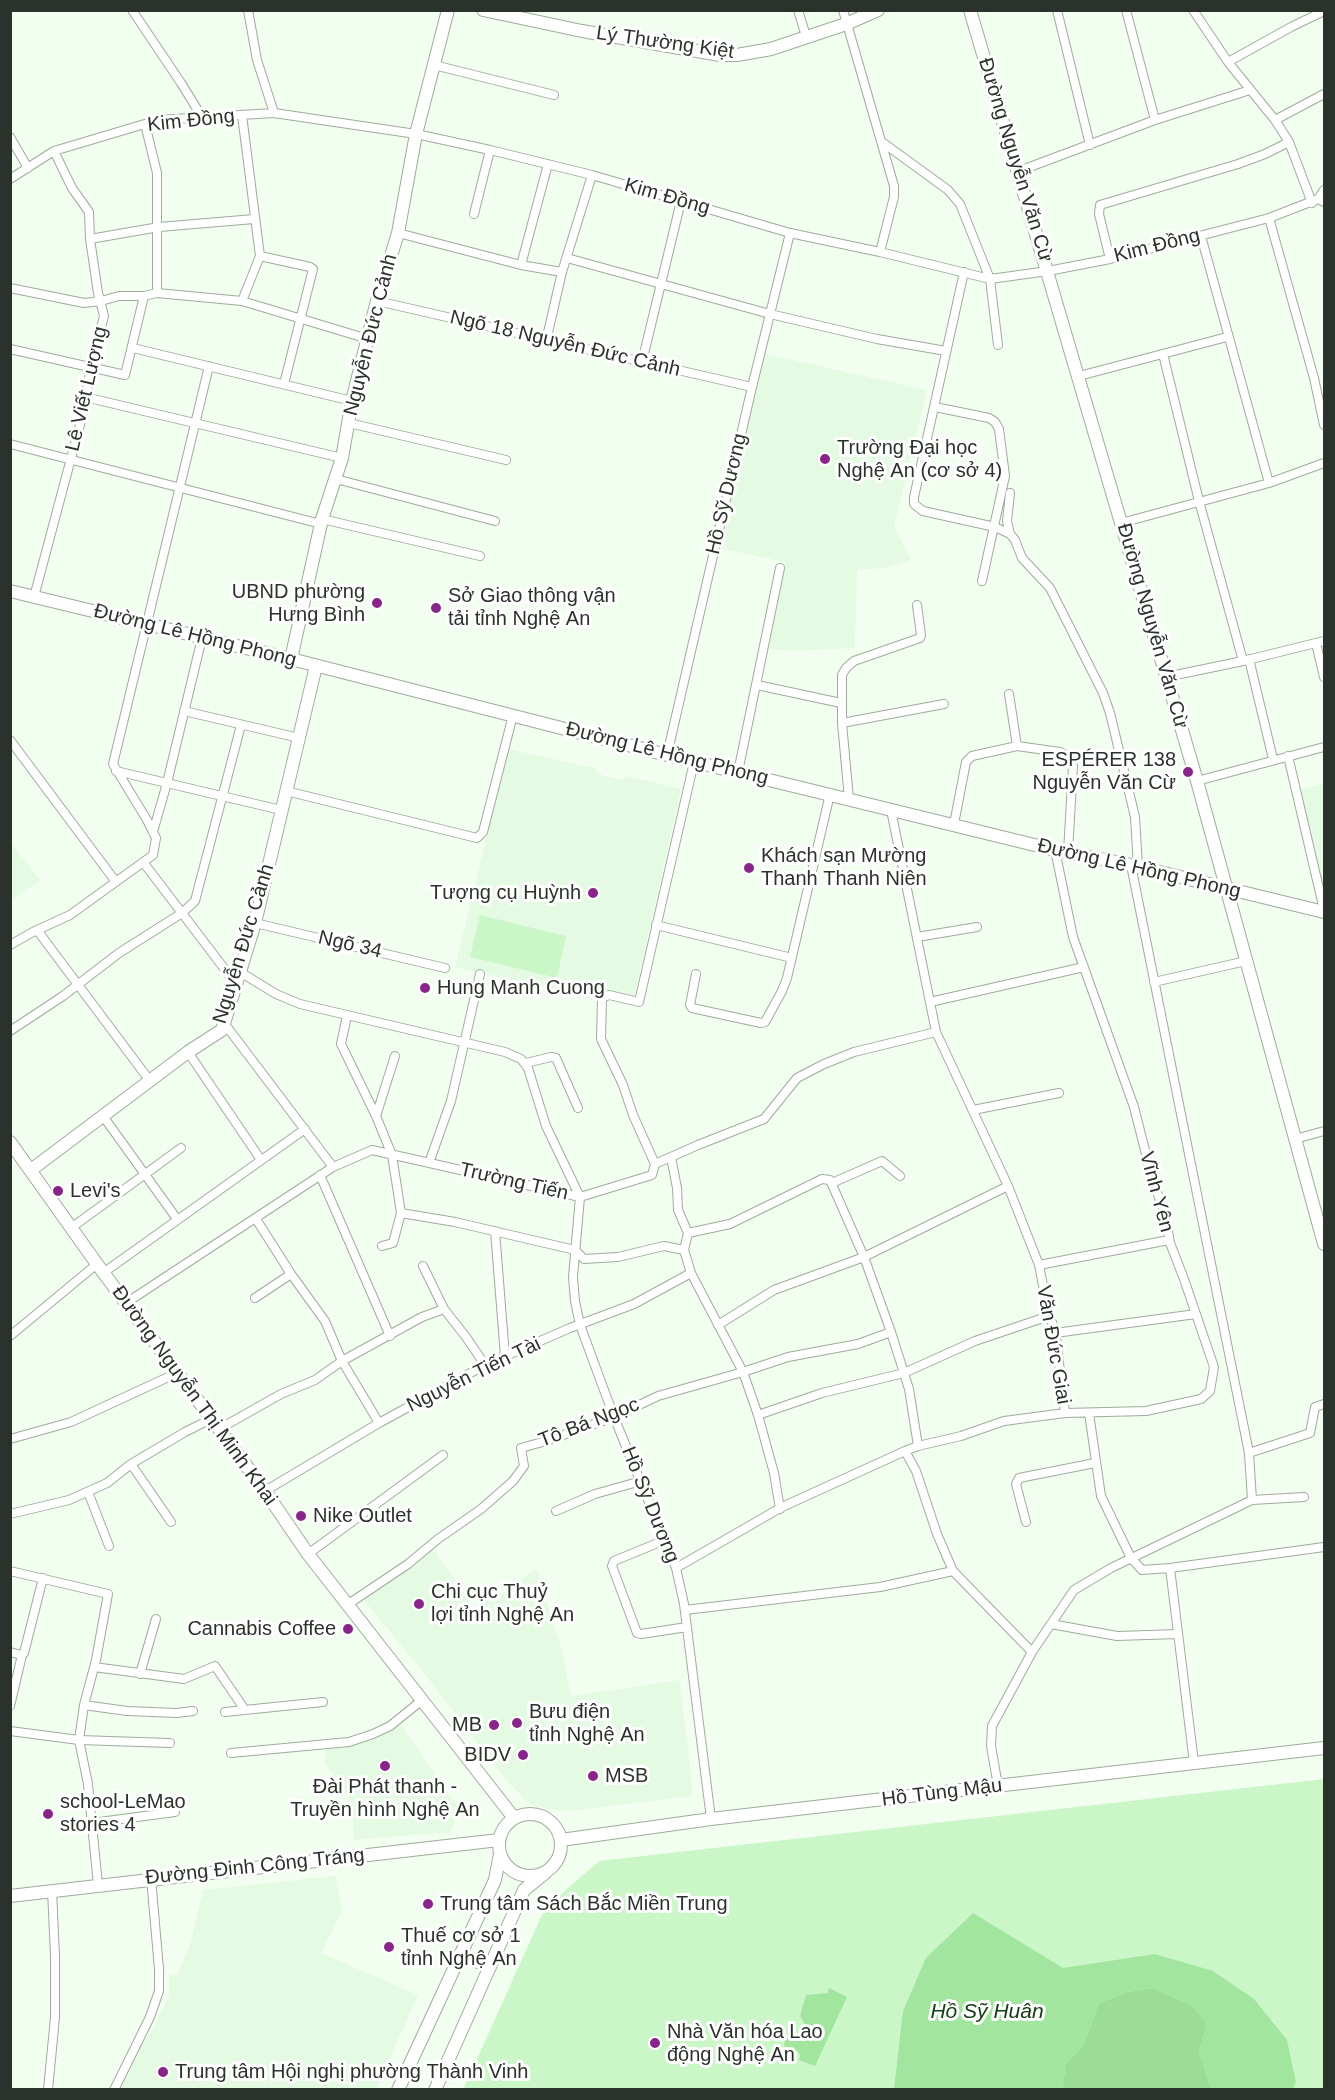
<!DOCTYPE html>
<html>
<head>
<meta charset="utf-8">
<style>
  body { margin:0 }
  #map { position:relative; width:1335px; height:2100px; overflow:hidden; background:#f2fff0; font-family:Arial,sans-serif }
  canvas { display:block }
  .frame { position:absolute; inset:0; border:12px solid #2b322b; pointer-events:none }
</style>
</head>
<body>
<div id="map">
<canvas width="1335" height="2100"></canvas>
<div class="frame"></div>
</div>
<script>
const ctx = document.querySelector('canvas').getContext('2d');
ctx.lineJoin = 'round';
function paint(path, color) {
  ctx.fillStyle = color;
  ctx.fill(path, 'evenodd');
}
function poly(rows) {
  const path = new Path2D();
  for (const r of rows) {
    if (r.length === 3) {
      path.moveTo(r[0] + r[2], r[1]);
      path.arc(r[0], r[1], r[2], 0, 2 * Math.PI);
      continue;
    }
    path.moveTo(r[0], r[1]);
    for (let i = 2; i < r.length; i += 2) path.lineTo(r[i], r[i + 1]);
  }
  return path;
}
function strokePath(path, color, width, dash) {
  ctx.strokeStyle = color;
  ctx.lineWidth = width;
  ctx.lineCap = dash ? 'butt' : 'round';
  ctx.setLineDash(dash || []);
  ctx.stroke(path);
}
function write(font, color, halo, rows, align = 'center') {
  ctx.font = font + ' Arial,sans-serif';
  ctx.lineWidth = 6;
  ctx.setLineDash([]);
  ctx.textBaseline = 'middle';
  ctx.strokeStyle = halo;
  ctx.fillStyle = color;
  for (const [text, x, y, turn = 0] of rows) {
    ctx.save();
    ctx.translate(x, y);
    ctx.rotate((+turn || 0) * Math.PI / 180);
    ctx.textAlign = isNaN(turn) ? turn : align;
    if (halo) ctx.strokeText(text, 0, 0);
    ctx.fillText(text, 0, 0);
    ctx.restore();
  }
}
paint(poly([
  [765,354,927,390,894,527,911,560,884,568,857,570,855,648,788,651,769,648,785,562,718,548],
  [508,749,594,768,598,774,622,780,627,776,681,789,634,998,603,991,592,999,455,967],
  [1324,784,1324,893,1301,789],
  [10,842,40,880,11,901,10,901],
  [432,1548,476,1610,494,1595,498,1598,536,1568,562,1651,571,1696,680,1680,693,1796,569,1811,548,1809,536,1806,525,1800,496,1768,436,1688,363,1599],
  [400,1724,460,1809,450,1832,354,1840,351,1801,325,1763,326,1750,354,1746],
  [336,1876,342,1910,321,1953,418,1995,376,2089,119,2090,137,2052,153,2029,169,1995,169,1974,177,1976,190,1945,203,1890]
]), '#e4fae2');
paint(poly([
  [480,915,566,936,557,978,470,957],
  [1324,1779,1324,2089,463,2090,545,1908,599,1861]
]), '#cbf7c8');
paint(poly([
  [1153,1988,1193,2006,1207,2024,1199,2052,1211,2089,1062,2090,1066,2063,1083,2046,1099,2003,1127,1992]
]), '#9bdd97');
paint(poly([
  [973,1913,1063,1968,1155,1954,1213,1971,1254,1999,1287,2040,1296,2082,1293,2089,1211,2089,1199,2052,1207,2024,1193,2006,1153,1988,1127,1992,1099,2003,1083,2046,1066,2063,1062,2089,894,2089,903,2011,926,1958],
  [829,1988,847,1997,815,2066,799,2060,800,2055,797,2051,792,2053,787,2051,784,2047,785,2040,790,2036,800,2039,810,2033,800,2016,806,1995,828,1993]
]), '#a2e59e');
const street = poly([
  [132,10,181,83,202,117],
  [248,10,257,60,274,113],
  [798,10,806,36],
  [843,10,894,186,894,197,880,252],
  [1057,10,1090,145],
  [1126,10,1155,120],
  [1193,10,1228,62,1275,120,1289,142,1312,203],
  [1228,62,1291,27,1324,11],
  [434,65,554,95],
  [242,115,260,256,242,301],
  [1275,120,1324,94],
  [145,124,157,173,157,293],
  [10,137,28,168],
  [882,142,948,190,960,204,990,279,998,345],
  [1019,171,1155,120,1250,90],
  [10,179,54,151,158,120,274,113,416,134,490,150,592,175,790,233,880,252,990,279,1048,271,1110,259,1269,218,1318,199,1324,202],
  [1318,199,1324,190],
  [474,214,490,150],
  [1269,218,1314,378,1324,425],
  [398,233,521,265,562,272],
  [1201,236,1269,483],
  [90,239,159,227,254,219],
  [260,256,310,267,313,269,284,384],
  [567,258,770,314,877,339,946,351],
  [1110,259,1099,214,1100,205,1238,164,1265,154,1289,142],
  [521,265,548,164],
  [964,272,914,497,914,504,923,511,995,527,1010,534,1015,540,1022,558,1050,588,1103,693,1110,713,1135,817,1138,867],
  [10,288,84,303,101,301,119,296,144,296,157,293,242,301,368,339],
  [377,301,752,387],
  [546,341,562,272,592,175],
  [133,348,352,401],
  [10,349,125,375,144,296],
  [1163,354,1199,501,1243,661],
  [642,362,681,201],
  [1079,376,1227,337],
  [85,397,342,458],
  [935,407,989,418,995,422,999,429,1005,476,982,581],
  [349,423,506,460],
  [10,444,321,524],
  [336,479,495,521],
  [322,519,480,556],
  [1121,523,1269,483,1324,463],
  [1010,534,1007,521,1010,493],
  [34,597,81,421,91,367,104,316,98,293,90,239,89,212,72,188,54,151],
  [1316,643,1324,677],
  [1249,659,1273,759],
  [1166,677,1243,661,1324,641],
  [757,685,841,703],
  [1009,694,1017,746],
  [184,711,299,738],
  [842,723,944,704],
  [10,740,116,882],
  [667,755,752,387,790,233],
  [1288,756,1324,910],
  [116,771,281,810],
  [738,772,780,568],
  [1197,781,1324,747],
  [286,791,477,838,483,832,513,715],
  [849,799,842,723,842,675,846,668,854,661,920,638,921,635,917,605],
  [954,824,966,762,972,756,1017,746,1060,752,1071,757,1073,766,1068,852],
  [153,832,167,783,202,638],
  [1055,850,1073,937,1134,1107,1148,1162,1150,1174,1165,1213,1170,1243,1184,1279,1214,1367,1210,1391,1201,1399,1146,1411,1065,1413],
  [143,862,236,984],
  [255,923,445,968],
  [656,925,792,958],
  [37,930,150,1081],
  [917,937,977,927],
  [10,945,33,932,70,915,153,855,156,838,147,820,113,764,209,366],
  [240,972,276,994,300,1004,505,1052,521,1059,528,1068,546,1126,580,1197],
  [696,974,690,1005,692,1008,761,1023,765,1022,782,991,787,978,830,794],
  [1154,982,1246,961],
  [930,1002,1084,967],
  [347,1016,341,1044,376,1116,392,1155,401,1213,393,1243,382,1246],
  [224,1023,333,1167],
  [10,1031,63,996,119,953,182,913,195,901,241,725],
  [188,1052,261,1160],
  [526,1063,551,1057,556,1058,578,1108],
  [973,1110,1059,1093],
  [103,1116,177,1219],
  [376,1116,395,1056],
  [1295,1139,1324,1131],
  [671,1157,677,1188,678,1210,688,1233,684,1250,691,1273,743,1372,758,1415,774,1473,780,1509],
  [429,1163,451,1101,480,974],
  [655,1164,633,1115,623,1085,601,1039,602,998,609,995,639,1002,694,762],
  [320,1175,390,1336],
  [832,1183,882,1161,900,1176],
  [580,1197,573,1277,575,1301,580,1325,614,1417,676,1568,684,1604,711,1819],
  [401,1213,455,1222,575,1250,584,1259,618,1257,664,1246,684,1250],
  [256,1219,291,1274,325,1321,342,1361,379,1423],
  [71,1228,181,1148],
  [495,1231,505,1356],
  [688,1233,730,1224,822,1179,830,1180,864,1257,891,1332,909,1389,918,1446],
  [1039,1265,1169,1240],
  [423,1266,444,1309],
  [103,1273,305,1129],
  [255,1298,291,1274],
  [126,1303,333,1167,372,1150,580,1197,652,1175,655,1164,698,1145,764,1119,797,1078,824,1064,854,1052,936,1032],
  [718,1325,774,1290,864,1257,1008,1186],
  [1055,1333,1196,1314],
  [10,1336,97,1264],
  [1089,1413,1101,1496,1131,1558,1142,1570,1170,1568,1324,1547],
  [758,1415,822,1393,904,1373,975,1341,1049,1316],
  [219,1429,281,1394,315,1380,342,1361,422,1317,444,1309,466,1337,485,1365],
  [10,1439,71,1422,177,1373],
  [905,1451,916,1471,937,1534,953,1571,1032,1652],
  [1249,1453,1310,1433,1315,1407,1324,1404],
  [131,1464,171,1522],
  [265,1491,379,1423,485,1365,570,1328,634,1304,691,1273],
  [88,1492,109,1546],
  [1252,1500,1304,1497],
  [556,1511,595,1494,641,1481],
  [10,1514,69,1500,107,1483,131,1464,185,1432,211,1419],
  [1026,1522,1016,1484,1019,1478,1095,1463],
  [665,1540,614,1561,612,1566,637,1633,641,1634,687,1627],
  [308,1554,443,1455],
  [676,1568,782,1507,905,1451,918,1446,961,1436,1004,1421,1065,1413,1055,1329,1049,1316,1039,1265,1008,1186,936,1032,891,810],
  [1170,1568,1194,1763],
  [10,1571,108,1594,96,1660,84,1705,79,1740,88,1784,98,1885],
  [347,1605,408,1564,438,1539,481,1509,513,1481,524,1466,521,1448,546,1441,614,1417,658,1396,743,1372,788,1357,858,1344,891,1332],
  [685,1610,880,1587,953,1571],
  [1051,1624,1117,1636,1178,1634],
  [10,1652,21,1655,24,1653,43,1578],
  [94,1667,184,1679,215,1666,245,1710],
  [140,1674,156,1619],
  [84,1705,127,1711,177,1713,193,1711],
  [10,1706,22,1655],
  [225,1712,323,1702],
  [10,1731,79,1740,170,1743],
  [231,1753,349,1742,373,1734,390,1726,421,1701],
  [998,1786,991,1746,992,1726,1032,1652,1074,1590,1111,1568,1252,1500,1249,1453,1131,865],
  [92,1823,175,1812],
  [48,2090,55,2017,55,1956,52,1890],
  [114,2090,150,2017,159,1991,159,1969,151,1878]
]);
const secondary = poly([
  [483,10,582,31,720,55,737,55,771,49,846,24,878,10],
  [970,10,1197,781,1324,1244],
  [10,591,291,659,667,755,1055,850,1131,865,1324,912],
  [291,659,322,519,342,458,352,401,377,301,398,233,416,134,448,10],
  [10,1142,97,1264,265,1491,308,1554,514,1818],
  [31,1170,188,1052,222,1030,255,923,316,666],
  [530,1845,31],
  [561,1840,711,1819,1324,1748],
  [10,1896,499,1840],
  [460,1954,490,1967],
  [398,2090,495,1880,500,1854],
  [435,2090,524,1890,546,1872]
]);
strokePath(street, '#9dac9b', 10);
strokePath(secondary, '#9dac9b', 14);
strokePath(street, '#fff', 8);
strokePath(secondary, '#fff', 12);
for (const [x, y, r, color] of [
  [825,459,6,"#8a248b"],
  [377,603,6,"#8a248b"],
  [436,608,6,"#8a248b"],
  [1188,772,6,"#8a248b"],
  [749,868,6,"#8a248b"],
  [593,893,6,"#8a248b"],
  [425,988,6,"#8a248b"],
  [58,1191,6,"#8a248b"],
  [301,1516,6,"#8a248b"],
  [419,1604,6,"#8a248b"],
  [348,1629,6,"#8a248b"],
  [517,1723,6,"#8a248b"],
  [494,1725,6,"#8a248b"],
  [523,1755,6,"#8a248b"],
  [385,1766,6,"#8a248b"],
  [593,1776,6,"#8a248b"],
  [48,1814,6,"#8a248b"],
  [428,1904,6,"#8a248b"],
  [389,1947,6,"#8a248b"],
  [655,2043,6,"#8a248b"],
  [163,2072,6,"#8a248b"]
]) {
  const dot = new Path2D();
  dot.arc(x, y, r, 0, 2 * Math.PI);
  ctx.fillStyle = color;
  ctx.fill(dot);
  strokePath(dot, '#fff', 2);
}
write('20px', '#2b322b', '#fff', [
  ["Lý Thường Kiệt",665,43,8],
  ["Kim Đồng",191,121,-6],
  ["Đường Nguyễn Văn Cừ",1015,160,73],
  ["Kim Đồng",667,197,16],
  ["Kim Đồng",1157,246,-14],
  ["Nguyễn Đức Cảnh",371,335,-76],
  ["Ngõ 18 Nguyễn Đức Cảnh",565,344,13],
  ["Lê Viết Lượng",87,389,-77],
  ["Hồ Sỹ Dương",727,494,-77],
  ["Đường Nguyễn Văn Cừ",1152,626,74],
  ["Đường Lê Hồng Phong",195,636,14],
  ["Đường Lê Hồng Phong",667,754,14],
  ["Đường Lê Hồng Phong",1139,869,13],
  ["Nguyễn Đức Cảnh",244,944,-73],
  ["Ngõ 34",350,945,13],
  ["Trường Tiến",514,1182,13],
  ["Vĩnh Yên",1156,1192,75],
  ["Văn Đức Giai",1053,1345,80],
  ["Nguyễn Tiến Tài",474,1375,-26],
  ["Đường Nguyễn Thị Minh Khai",194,1396,54],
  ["Tô Bá Ngọc",589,1423,-21],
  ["Hồ Sỹ Dương",650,1505,68],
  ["Hồ Tùng Mậu",942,1793,-7],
  ["Đường Đinh Công Tráng",255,1867,-6]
]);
write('20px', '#2b322b', '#fff', [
  ["Trường Đại học",837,448],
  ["Nghệ An (cơ sở 4)",837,471],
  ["UBND phường",365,592,"right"],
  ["Hưng Bình",365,615,"right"],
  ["Sở Giao thông vận",448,596],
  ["tải tỉnh Nghệ An",448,619],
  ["ESPÉRER 138",1176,760,"right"],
  ["Nguyễn Văn Cừ",1176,783,"right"],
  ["Khách sạn Mường",761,856],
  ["Thanh Thanh Niên",761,879],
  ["Tượng cụ Huỳnh",581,893,"right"],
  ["Hung Manh Cuong",437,988],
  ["Levi's",70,1191],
  ["Nike Outlet",313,1516],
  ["Chi cục Thuỷ",431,1592],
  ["lợi tỉnh Nghệ An",431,1615],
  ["Cannabis Coffee",336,1629,"right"],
  ["Bưu điện",529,1712],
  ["tỉnh Nghệ An",529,1735],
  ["MB",482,1725,"right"],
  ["BIDV",511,1755,"right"],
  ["MSB",605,1776],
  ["Đài Phát thanh -",385,1787,"center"],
  ["Truyền hình Nghệ An",385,1810,"center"],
  ["school-LeMao",60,1802],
  ["stories 4",60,1825],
  ["Trung tâm Sách Bắc Miền Trung",440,1904],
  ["Thuế cơ sở 1",401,1936],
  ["tỉnh Nghệ An",401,1959],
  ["Nhà Văn hóa Lao",667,2032],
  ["động Nghệ An",667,2055],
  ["Trung tâm Hội nghị phường Thành Vinh",175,2072]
], 'left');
write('italic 21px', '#134012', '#fff', [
  ["Hồ Sỹ Huân",987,2012]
]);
</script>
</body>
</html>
